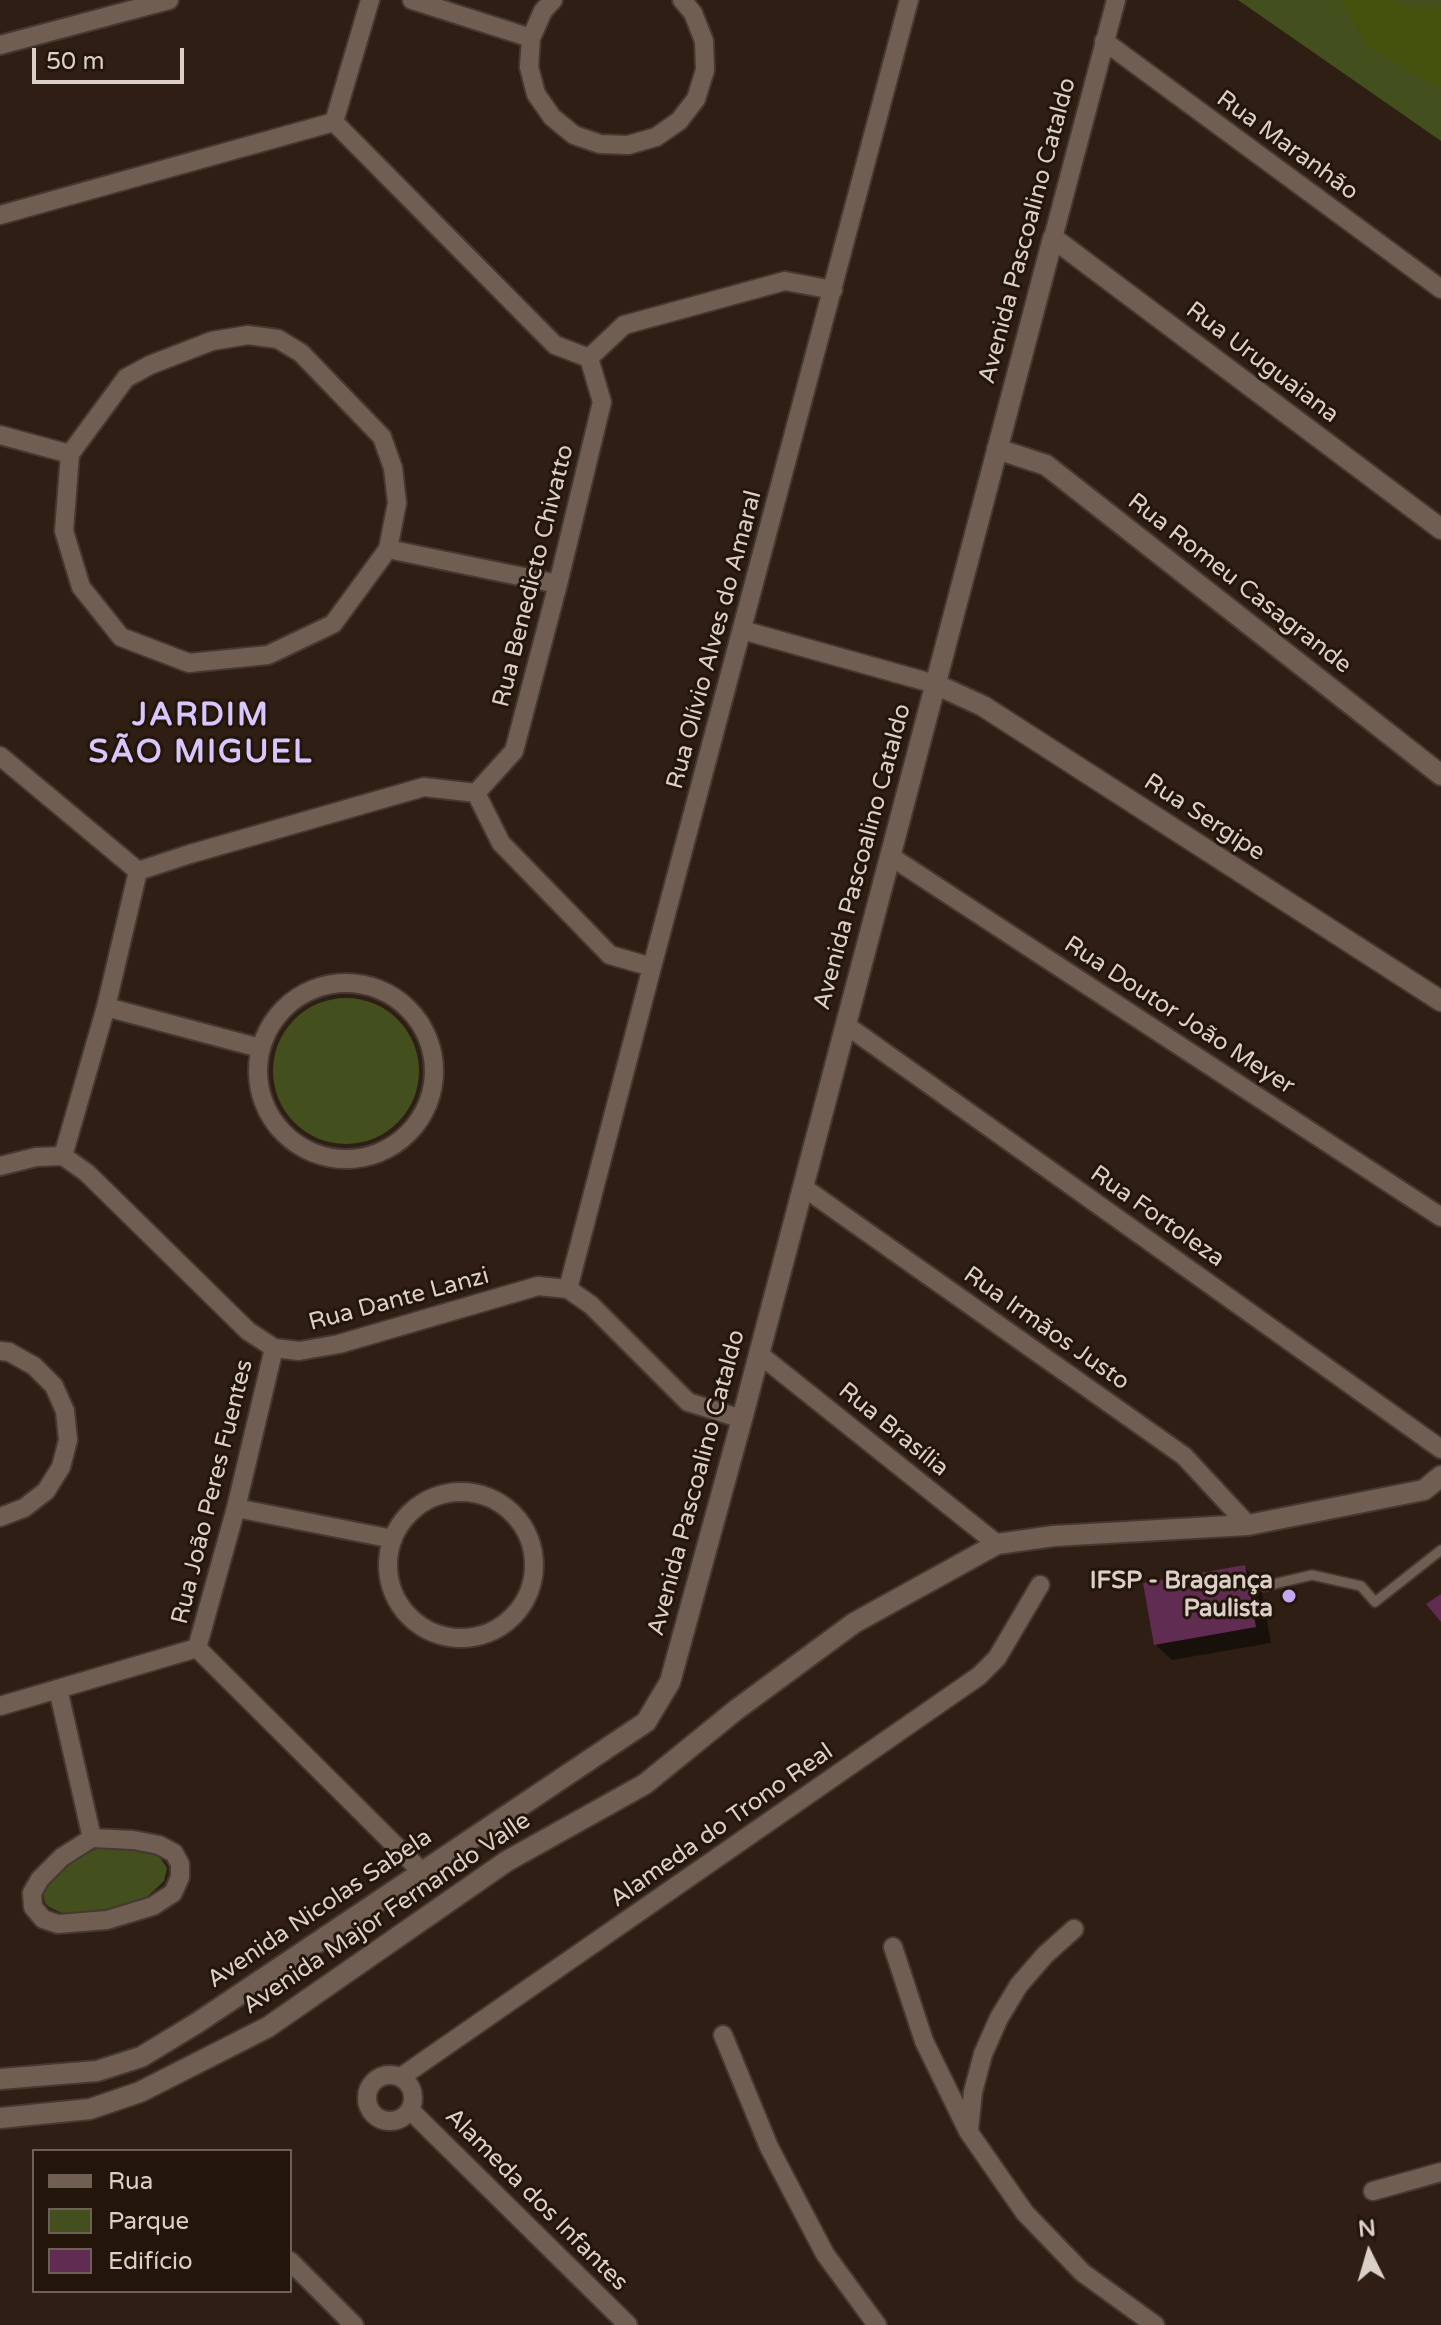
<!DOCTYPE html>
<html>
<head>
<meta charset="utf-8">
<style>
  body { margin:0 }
  #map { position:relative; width:1441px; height:2325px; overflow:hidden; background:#2e1e14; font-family:"Varela Round",sans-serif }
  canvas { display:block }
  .legend { position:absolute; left:32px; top:2149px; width:260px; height:144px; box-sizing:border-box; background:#24150a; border:2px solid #6d6056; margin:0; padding:10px 14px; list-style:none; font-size:24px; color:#dbd0c9 }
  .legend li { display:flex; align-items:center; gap:16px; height:40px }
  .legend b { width:40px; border:2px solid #6d6056 }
  .north { position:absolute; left:1329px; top:2213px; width:80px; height:80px; -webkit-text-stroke:6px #24150a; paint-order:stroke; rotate:355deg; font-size:22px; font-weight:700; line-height:32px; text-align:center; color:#dbd0c9 }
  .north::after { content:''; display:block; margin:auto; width:28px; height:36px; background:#dbd0c9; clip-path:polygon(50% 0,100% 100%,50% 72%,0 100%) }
  .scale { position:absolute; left:32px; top:48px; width:152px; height:36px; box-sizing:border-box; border:4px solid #dbd0c9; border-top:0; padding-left:10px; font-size:24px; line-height:28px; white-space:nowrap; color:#dbd0c9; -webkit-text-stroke:6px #24150a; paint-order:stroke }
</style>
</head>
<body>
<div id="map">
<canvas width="1441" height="2325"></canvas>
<ul class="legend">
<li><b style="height:10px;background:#715e52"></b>Rua</li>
<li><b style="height:22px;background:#444f1e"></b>Parque</li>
<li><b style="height:22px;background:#602c52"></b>Edifício</li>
</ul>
<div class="north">N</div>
<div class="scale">50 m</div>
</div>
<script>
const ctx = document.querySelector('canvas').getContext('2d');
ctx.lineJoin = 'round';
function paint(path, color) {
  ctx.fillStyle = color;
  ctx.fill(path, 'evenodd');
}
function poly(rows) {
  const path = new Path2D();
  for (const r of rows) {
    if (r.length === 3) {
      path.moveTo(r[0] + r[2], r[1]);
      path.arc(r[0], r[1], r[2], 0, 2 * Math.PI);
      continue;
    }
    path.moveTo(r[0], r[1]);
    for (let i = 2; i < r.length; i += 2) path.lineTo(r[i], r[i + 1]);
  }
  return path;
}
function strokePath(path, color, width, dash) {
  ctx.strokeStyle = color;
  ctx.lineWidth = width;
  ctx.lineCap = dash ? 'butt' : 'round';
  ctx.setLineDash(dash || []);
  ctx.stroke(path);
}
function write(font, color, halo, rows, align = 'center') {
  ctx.font = font + ' "Varela Round",sans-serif';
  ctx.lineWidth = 6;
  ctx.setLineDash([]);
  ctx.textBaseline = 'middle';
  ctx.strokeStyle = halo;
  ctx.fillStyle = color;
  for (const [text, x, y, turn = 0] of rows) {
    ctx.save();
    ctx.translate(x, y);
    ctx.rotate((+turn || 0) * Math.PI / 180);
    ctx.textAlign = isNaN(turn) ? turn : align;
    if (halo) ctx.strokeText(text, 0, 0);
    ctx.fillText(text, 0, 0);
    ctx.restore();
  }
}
paint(poly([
  [1238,0,1441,0,1441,141],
  [346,1071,73],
  [130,1847,146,1850,159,1856,167,1868,164,1881,146,1898,119,1907,87,1912,62,1913,49,1907,45,1903,43,1894,50,1880,71,1861,96,1849]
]), '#444f1e');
paint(poly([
  [1340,0,1391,0,1419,8,1441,6,1441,89,1366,45]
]), '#44510d');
paint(poly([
  [1244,1567,1260,1583,1271,1643,1172,1660,1155,1644]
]), '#0007');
paint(poly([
  [1245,1565,1256,1627,1154,1645,1143,1583],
  [1441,1594,1441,1622,1426,1604]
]), '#602c52');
const service = poly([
  [1265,1586,1312,1575,1361,1586,1375,1602,1441,1550]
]);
const minor = poly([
  [412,0,531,38],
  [553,0,543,11,531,38,529,67,536,94,552,117,574,135,600,144,628,145,656,137,679,121,696,99,705,70,704,41,693,13,682,0],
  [1104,41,1441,289],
  [0,45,169,0],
  [334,122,370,0],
  [0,215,334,122,555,345,589,358],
  [1053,238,1116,0],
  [248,335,278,339,301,353,382,437,393,468,397,503,388,549,333,624,268,655,189,663,121,637,81,587,64,531,70,454,126,378,150,365,212,341,248,335],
  [589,358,624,325,785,281,833,290],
  [0,435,70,454],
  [388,549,558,584],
  [742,630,935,684],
  [0,756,138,871],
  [476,793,514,751,558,584,602,402,589,358],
  [476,793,501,843,610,955,652,967],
  [890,856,1441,1217],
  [138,871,190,854,424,787,476,793],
  [346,1071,88],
  [106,1007,260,1048],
  [846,1025,1441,1449],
  [63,1156,106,1007,138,871],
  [0,1166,36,1157,63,1156,87,1173,248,1331,274,1348,299,1351,339,1344,538,1286,568,1289,591,1305,688,1402,742,1419],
  [803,1187,1184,1456,1248,1525],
  [568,1289,652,967,909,0],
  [0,1351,9,1352,34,1366,54,1386,65,1411,68,1440,61,1467,46,1491,24,1508,0,1517],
  [759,1354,997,1544],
  [461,1565,73],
  [236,1508,393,1539],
  [197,1648,236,1508,274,1348],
  [58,1689,92,1838],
  [0,1706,197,1648,422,1872],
  [92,1838,133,1840,159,1845,174,1853,180,1864,180,1877,173,1893,153,1906,107,1920,58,1924,43,1919,33,1907,32,1893,40,1879,62,1857,92,1838],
  [893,1947,924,2041,968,2131,1025,2213,1083,2273,1155,2325],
  [723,2035,769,2147,825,2254,877,2325],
  [390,2098,23],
  [401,2077,979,1676,997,1658,1040,1585],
  [410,2110,628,2325],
  [969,2129,973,2092,983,2054,999,2018,1019,1985,1045,1955,1074,1929],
  [1373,2191,1441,2172],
  [290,2261,354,2325]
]);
const tertiary = poly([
  [997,449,1046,465,1441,775],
  [935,684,983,706,1441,1001],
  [0,2079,97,2071,141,2057,197,2023,646,1722,670,1682,742,1419,1053,238,1441,529],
  [0,2118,90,2109,140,2092,268,2027,507,1861,645,1784,736,1710,854,1623,997,1544,1054,1536,1248,1525,1424,1490,1441,1476]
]);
strokePath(service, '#453832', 13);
strokePath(minor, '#453832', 22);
strokePath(tertiary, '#453832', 24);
strokePath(service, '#715e52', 9);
strokePath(minor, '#715e52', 18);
strokePath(tertiary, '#715e52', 20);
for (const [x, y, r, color] of [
  [1289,1596,8,"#c1a8f3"]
]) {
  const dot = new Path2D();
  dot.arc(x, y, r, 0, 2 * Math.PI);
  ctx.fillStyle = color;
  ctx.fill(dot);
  strokePath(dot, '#24150a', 3);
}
write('24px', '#dbd0c9', '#24150a', [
  ["Rua Maranhão",1287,146,36],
  ["Avenida Pascoalino Cataldo",1028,231,-75],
  ["Rua Uruguaiana",1262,363,37],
  ["Rua Benedicto Chivatto",534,576,-76],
  ["Rua Romeu Casagrande",1239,584,38],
  ["Rua Olívio Alves do Amaral",715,640,-75],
  ["Rua Sergipe",1204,818,33],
  ["Avenida Pascoalino Cataldo",863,857,-75],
  ["Rua Doutor João Meyer",1179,1016,33],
  ["Rua Fortoleza",1157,1217,35],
  ["Rua Dante Lanzi",399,1300,-15],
  ["Rua Irmãos Justo",1046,1329,35],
  ["Rua Brasília",893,1430,39],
  ["Avenida Pascoalino Cataldo",697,1483,-75],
  ["Rua João Peres Fuentes",213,1492,-76],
  ["Alameda do Trono Real",722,1826,-35],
  ["Avenida Nicolas Sabela",320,1909,-34],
  ["Avenida Major Fernando Valle",387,1914,-34],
  ["Alameda dos Infantes",536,2200,45]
]);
write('bold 24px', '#dbd0c9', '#24150a', [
  ["IFSP - Bragança",1273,1582],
  ["Paulista",1273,1610]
], 'right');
ctx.letterSpacing = '2px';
write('bold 32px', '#d8c6fe', '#24150a', [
  ["JARDIM",201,717],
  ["SÃO MIGUEL",201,754]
]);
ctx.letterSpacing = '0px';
</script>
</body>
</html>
